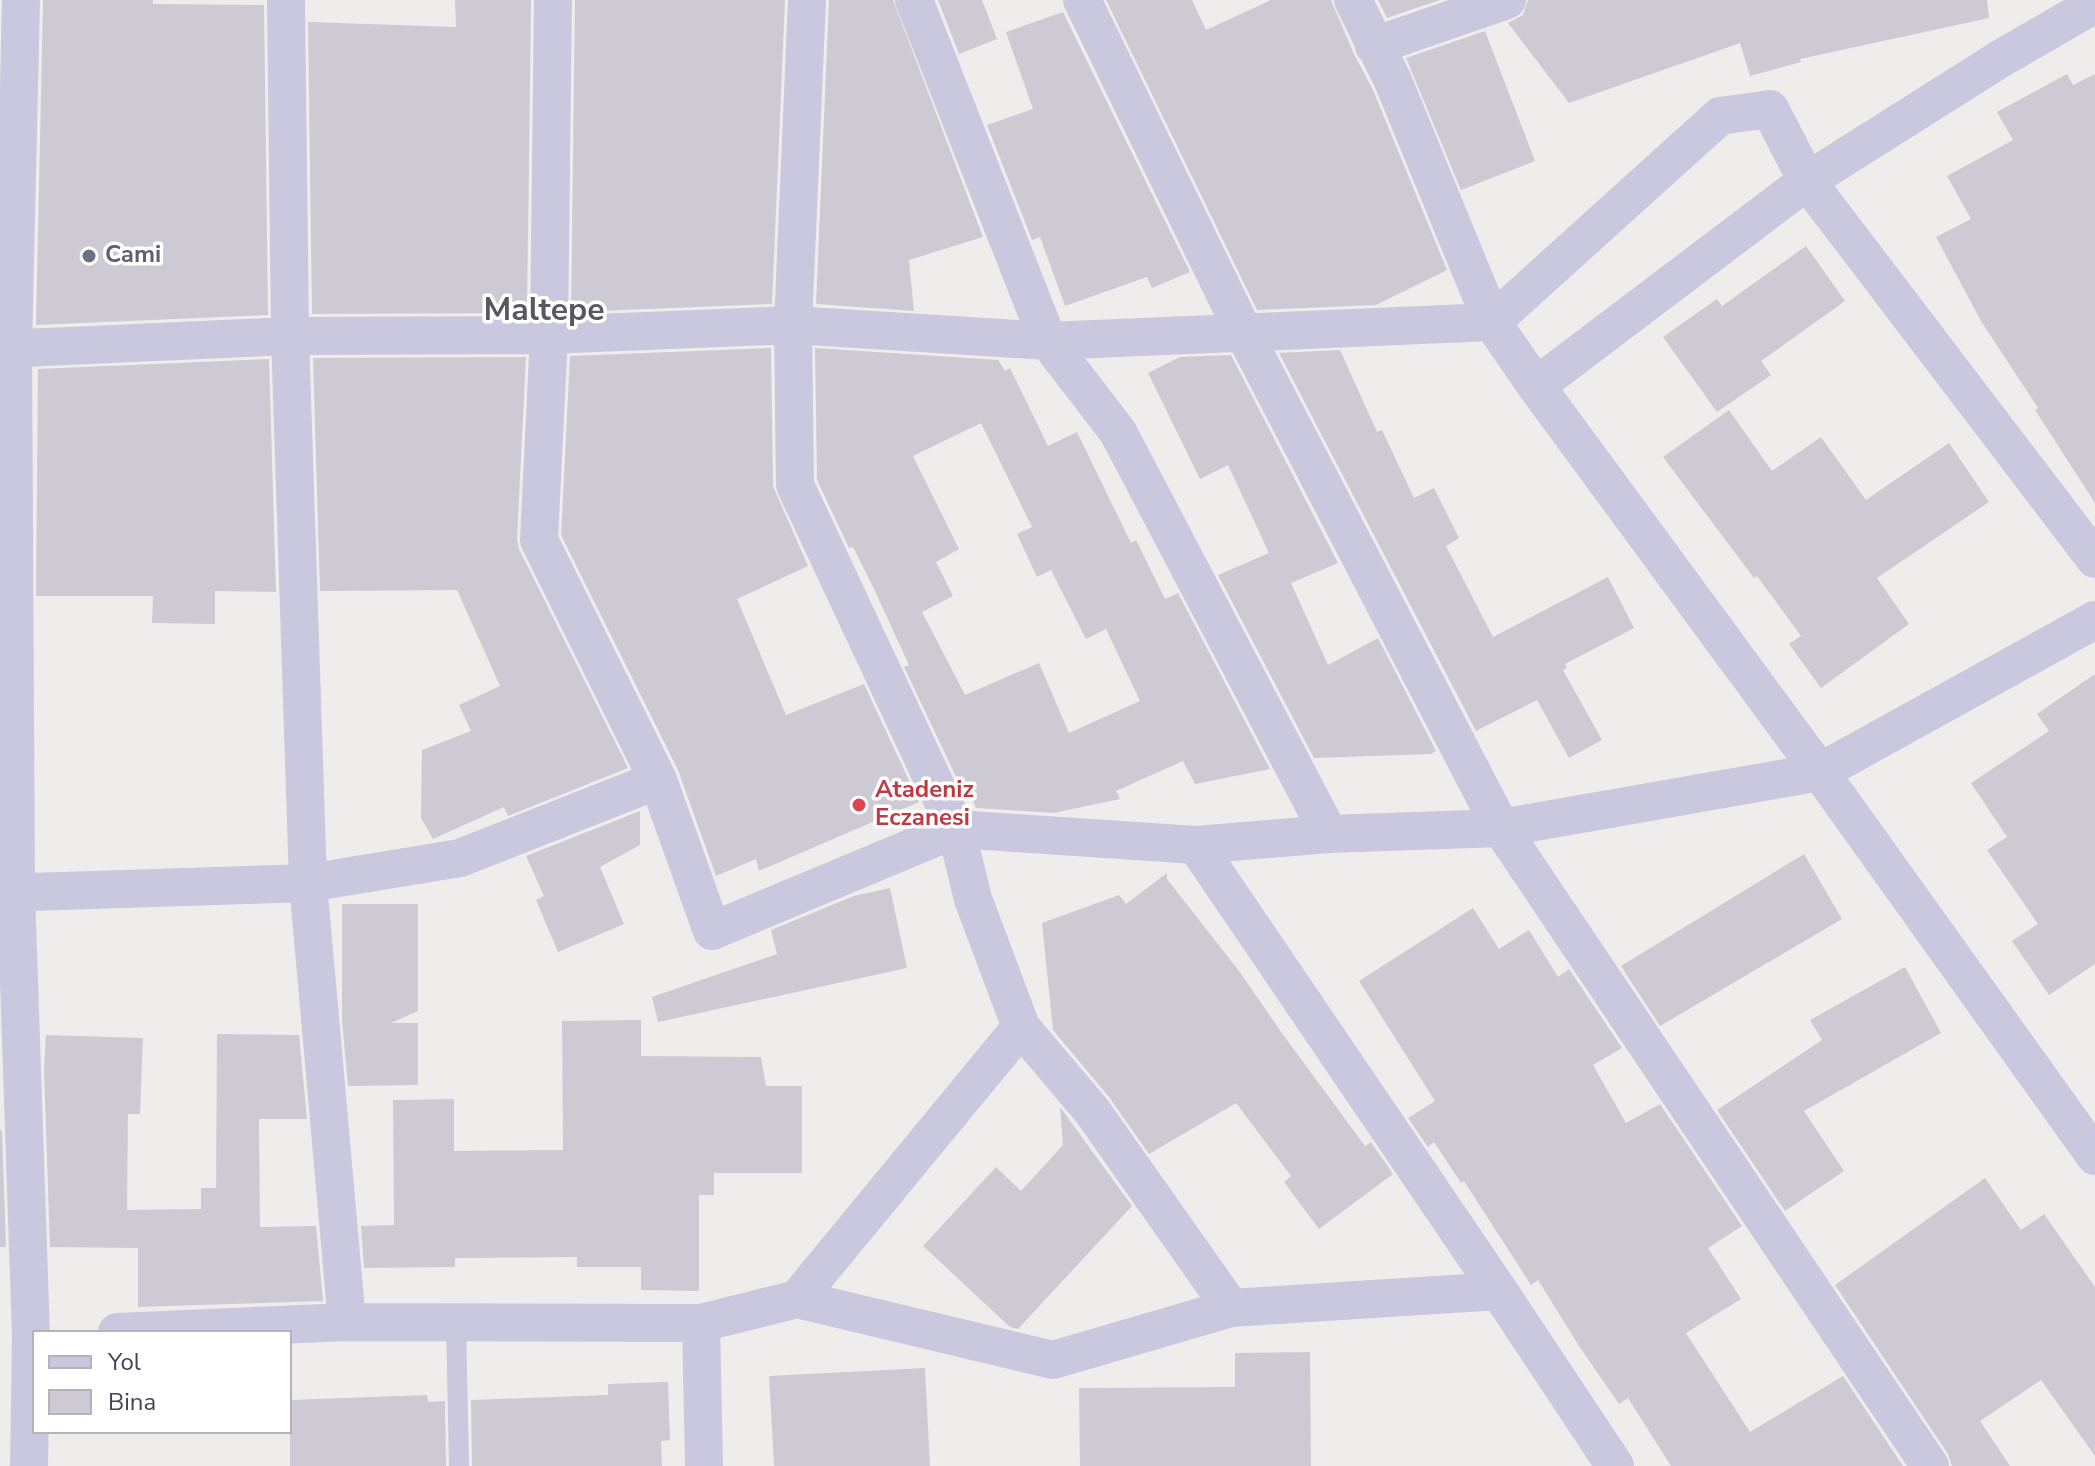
<!DOCTYPE html>
<html>
<head>
<meta charset="utf-8">
<style>
  body { margin:0 }
  #map { position:relative; width:2095px; height:1466px; overflow:hidden; background:#efedeb; font-family:"Nunito Sans",sans-serif }
  canvas { display:block }
  .legend { position:absolute; left:32px; top:1330px; width:260px; height:104px; box-sizing:border-box; background:#fff; border:2px solid #b4b3bd; margin:0; padding:10px 14px; list-style:none; font-size:24px; color:#44425a }
  .legend li { display:flex; align-items:center; gap:16px; height:40px }
  .legend b { width:40px; border:2px solid #b4b3bd }
</style>
</head>
<body>
<div id="map">
<canvas width="2095" height="1466"></canvas>
<ul class="legend">
<li><b style="height:10px;background:#c9c8de"></b>Yol</li>
<li><b style="height:22px;background:#cdcad4"></b>Bina</li>
</ul>
</div>
<script>
const ctx = document.querySelector('canvas').getContext('2d');
ctx.lineJoin = 'round';
function paint(path, color) {
  ctx.fillStyle = color;
  ctx.fill(path, 'evenodd');
}
function poly(rows) {
  const path = new Path2D();
  for (const r of rows) {
    path.moveTo(r[0], r[1]);
    for (let i = 2; i < r.length; i += 2) path.lineTo(r[i], r[i + 1]);
  }
  return path;
}
function strokePath(path, color, width, dash) {
  ctx.strokeStyle = color;
  ctx.lineWidth = width;
  ctx.lineCap = dash ? 'butt' : 'round';
  ctx.setLineDash(dash || []);
  ctx.stroke(path);
}
function write(font, color, halo, rows, align = 'center') {
  ctx.font = font + ' "Nunito Sans",sans-serif';
  ctx.lineWidth = 7;
  ctx.setLineDash([]);
  ctx.textBaseline = 'middle';
  ctx.strokeStyle = halo;
  ctx.fillStyle = color;
  for (const [text, x, y, turn = 0] of rows) {
    ctx.save();
    ctx.translate(x, y);
    ctx.rotate((+turn || 0) * Math.PI / 180);
    ctx.textAlign = isNaN(turn) ? turn : align;
    if (halo) ctx.strokeText(text, 0, 0);
    ctx.fillText(text, 0, 0);
    ctx.restore();
  }
}
paint(poly([
  [43,0,153,0,153,4,264,5,268,315,36,325],
  [455,0,531,0,527,313,312,314,308,22,456,27],
  [575,0,785,0,772,304,571,312],
  [829,0,893,0,983,237,909,260,914,311,816,304],
  [938,0,982,0,997,39,959,54],
  [1106,0,1192,0,1206,30,1271,0,1331,0,1354,54,1373,90,1447,270,1376,305,1257,310],
  [1378,0,1440,0,1387,18],
  [1528,0,1987,0,1989,18,1800,59,1801,62,1750,76,1740,43,1569,103,1508,23,1523,15],
  [1063,12,1190,272,1152,288,1147,277,1065,306,1040,237,1032,240,987,125,1033,109,1006,32],
  [1485,31,1535,161,1461,190,1406,58],
  [2067,74,2073,85,2095,74,2095,503,2035,410,2038,408,1981,321,1936,237,1971,219,1947,176,2013,140,1997,112],
  [1806,246,1845,301,1761,361,1771,375,1717,412,1663,337,1717,299,1722,306],
  [771,348,773,486,808,566,737,599,786,715,864,684,919,802,759,871,756,859,716,876,678,770,561,535,570,356],
  [815,348,998,360,1005,371,1010,368,1048,446,1077,432,1131,543,1136,540,1165,599,1178,593,1270,769,1195,784,1183,761,1116,791,1120,799,1053,813,976,808,966,782,960,785,904,667,909,665,874,589,853,547,849,548,817,480],
  [981,423,1032,527,1017,534,1037,577,1051,570,1086,639,1106,629,1140,701,1069,733,1039,663,965,695,922,612,953,596,936,562,959,549,913,456],
  [1340,350,1377,432,1382,430,1414,498,1434,488,1459,538,1446,546,1493,637,1608,577,1634,628,1565,664,1567,668,1563,670,1602,740,1569,758,1537,700,1476,731,1279,353],
  [1231,355,1338,563,1291,583,1328,665,1378,638,1436,751,1431,754,1314,758,1218,575,1269,553,1228,465,1200,479,1148,373,1180,357],
  [526,357,517,539,519,549,628,768,508,816,504,807,433,839,421,818,422,750,471,731,459,705,500,686,457,590,320,591,313,358],
  [269,359,276,592,215,591,215,624,152,623,153,596,36,596,38,369],
  [1729,410,1772,471,1821,437,1866,500,1949,443,1989,502,1877,578,1909,624,1821,688,1789,644,1801,636,1757,576,1754,578,1663,457],
  [2095,674,2095,964,2049,995,2012,941,2038,924,1987,850,2007,837,1971,783,2049,731,2037,714],
  [640,811,640,845,600,867,624,924,558,952,536,900,544,896,526,856],
  [1804,854,1842,919,1660,1026,1621,966],
  [1167,873,1167,879,1239,971,1284,1036,1365,1146,1371,1142,1393,1174,1319,1229,1284,1182,1291,1176,1236,1103,1149,1154,1109,1097,1053,1030,1042,923,1119,895,1126,904],
  [890,888,907,968,658,1022,652,997,777,954,771,930,854,896],
  [342,904,418,904,418,1011,391,1023,418,1023,418,1085,348,1086,342,1020],
  [1473,908,1499,949,1529,930,1558,977,1569,969,1622,1048,1593,1065,1626,1123,1660,1104,1742,1226,1708,1248,1741,1299,1686,1333,1750,1432,1843,1376,1903,1466,1671,1466,1628,1398,1619,1404,1579,1346,1538,1280,1531,1285,1464,1181,1461,1183,1434,1142,1428,1147,1408,1118,1435,1101,1359,981],
  [1905,967,1941,1033,1804,1111,1844,1171,1785,1211,1717,1110,1822,1040,1810,1020],
  [641,1020,641,1056,761,1057,766,1086,802,1086,802,1173,714,1173,714,1195,699,1195,699,1291,641,1290,641,1267,577,1267,577,1257,455,1258,455,1267,364,1268,361,1226,394,1225,393,1100,454,1099,454,1151,563,1150,562,1021],
  [217,1034,299,1035,307,1119,259,1119,260,1227,316,1226,323,1301,138,1307,138,1248,50,1247,44,1071,46,1035,143,1038,140,1114,128,1114,127,1210,201,1209,201,1188,216,1188],
  [1060,1107,1132,1206,1018,1329,1010,1327,923,1246,996,1167,1021,1191,1063,1145],
  [0,1130,2,1130,6,1247,0,1247],
  [1985,1178,2021,1230,2044,1214,2095,1287,2095,1456,2041,1380,1980,1421,2010,1466,1952,1466,1948,1454,1835,1285],
  [1310,1352,1311,1466,1080,1466,1079,1388,1235,1387,1235,1353],
  [925,1368,930,1466,774,1466,769,1376],
  [668,1382,670,1440,661,1441,662,1466,472,1466,471,1400,608,1395,608,1384],
  [427,1395,428,1402,445,1401,446,1466,290,1466,290,1400]
]), '#cdcad4');
strokePath(poly([
  [456,1322,459,1466]
]), '#c9c8de', 20);
strokePath(poly([
  [21,0,13,349,16,892,31,1336,29,1466],
  [286,0,290,336,308,883,347,1322],
  [553,0,549,335,539,540,658,780,712,931,956,829,1196,845,1329,834,1501,828,1820,772,2095,620],
  [807,0,793,325,795,485,956,829,973,899,1021,1027,1092,1111,1231,1308],
  [914,0,1048,341,1118,432,1329,834],
  [1082,0,1243,331,1501,828,1930,1466],
  [1353,0,1393,81,1492,322,1536,386,1820,772,2095,1156],
  [1374,46,1507,0],
  [0,349,290,336,549,335,793,325,1048,341,1492,322,1720,116,1770,109,1807,181,2095,559],
  [1536,386,1807,181,2000,59,2095,4],
  [1196,845,1499,1291,1615,1466],
  [0,893,308,883,460,858,658,780],
  [797,1299,1021,1027],
  [701,1323,704,1466],
  [117,1332,347,1322,701,1323,797,1299,1053,1360,1231,1308,1499,1291]
]), '#c9c8de', 38);
for (const [x, y, r, color] of [
  [89,256,8,"#6b7280"],
  [859,805,8,"#e0444e"]
]) {
  const dot = new Path2D();
  dot.arc(x, y, r, 0, 2 * Math.PI);
  ctx.fillStyle = color;
  ctx.fill(dot);
  strokePath(dot, '#fff', 3);
}
write('bold 24px', '#5b616d', '#fff', [
  ["Cami",105,256]
], 'left');
write('bold 24px', '#be3a42', '#fff', [
  ["Atadeniz",875,791],
  ["Eczanesi",875,819]
], 'left');
write('bold 32px', '#595861', '#fff', [
  ["Maltepe",544,312]
]);
</script>
</body>
</html>
